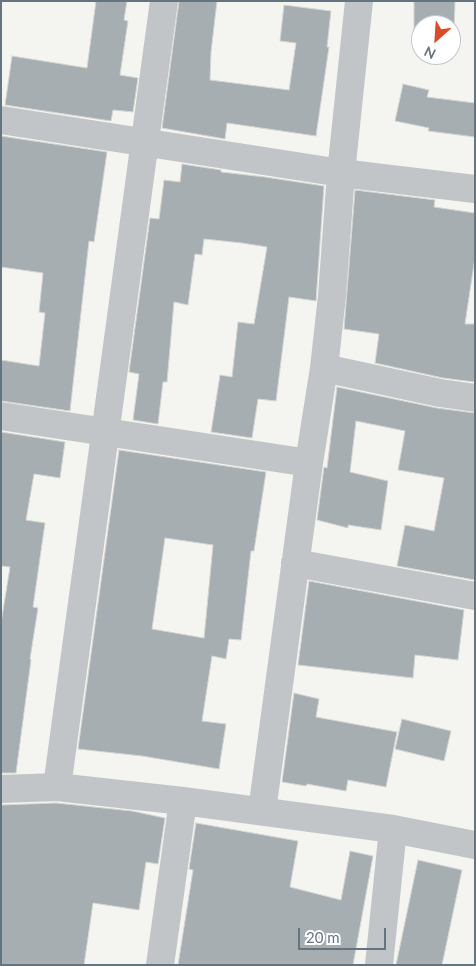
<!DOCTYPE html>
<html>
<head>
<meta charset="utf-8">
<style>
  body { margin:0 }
  #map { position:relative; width:476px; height:966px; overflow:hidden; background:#f4f4f0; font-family:Lato,sans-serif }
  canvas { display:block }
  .frame { position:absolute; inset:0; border:2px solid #647580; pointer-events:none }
  .north { position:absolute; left:411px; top:15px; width:50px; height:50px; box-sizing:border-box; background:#fff; border:1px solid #c1c8cc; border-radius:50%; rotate:206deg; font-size:14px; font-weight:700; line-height:20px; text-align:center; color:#647580 }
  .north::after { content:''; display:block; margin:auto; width:18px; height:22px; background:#dc4a28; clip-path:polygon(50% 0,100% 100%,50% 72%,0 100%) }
  .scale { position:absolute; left:298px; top:928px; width:88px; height:22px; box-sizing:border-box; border:2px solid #647580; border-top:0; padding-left:6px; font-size:15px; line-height:18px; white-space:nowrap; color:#647580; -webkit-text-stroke:4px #fff; paint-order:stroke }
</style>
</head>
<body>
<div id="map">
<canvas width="476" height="966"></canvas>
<div class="frame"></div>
<div class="north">N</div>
<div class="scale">20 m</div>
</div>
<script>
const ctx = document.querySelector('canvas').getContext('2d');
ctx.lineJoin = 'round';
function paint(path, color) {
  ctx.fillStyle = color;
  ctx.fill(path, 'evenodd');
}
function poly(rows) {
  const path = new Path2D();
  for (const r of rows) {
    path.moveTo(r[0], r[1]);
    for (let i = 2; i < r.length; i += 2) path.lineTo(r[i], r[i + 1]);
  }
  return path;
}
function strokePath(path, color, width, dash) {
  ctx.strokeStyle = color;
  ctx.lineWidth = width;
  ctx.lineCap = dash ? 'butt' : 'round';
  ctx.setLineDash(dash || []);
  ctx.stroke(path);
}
const building = poly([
  [96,1,127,1,124,20,128,21,120,75,138,78,133,112,113,110,111,121,5,105,12,56,87,68,96,1],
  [179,1,217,1,211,52,210,80,289,90,296,43,280,41,284,5,331,11,327,47,329,47,316,136,227,123,225,139,162,128,179,1],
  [414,1,455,1,454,37,451,37,451,25,421,25,421,36,414,36,414,1],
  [403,84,429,90,427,97,475,103,475,137,428,131,429,128,395,121,403,84],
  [1,136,107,152,94,242,89,241,70,411,1,401,1,360,39,366,45,313,39,312,43,273,1,267,1,136],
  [182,164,221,170,221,172,265,177,324,186,316,301,289,297,276,401,258,399,252,438,211,432,220,375,232,377,238,322,254,324,267,247,242,243,204,239,202,255,195,254,188,305,174,302,167,382,163,382,158,424,133,420,139,374,129,372,150,218,159,219,164,180,180,182,182,164],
  [355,190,435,200,434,207,475,213,475,257,465,324,475,324,475,382,443,378,375,363,379,334,344,329,355,190],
  [337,387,437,408,475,413,475,580,397,566,405,525,434,531,444,478,398,470,405,431,356,421,350,472,388,481,381,530,348,525,348,528,317,520,324,467,327,468,337,387],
  [1,432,65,442,60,478,34,474,26,520,45,523,33,607,38,608,30,659,31,660,16,773,1,773,1,623,10,567,1,566,1,432],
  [119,450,266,472,254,551,251,551,241,640,229,639,226,659,212,656,202,721,226,724,219,769,142,756,78,749,119,450],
  [165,538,213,545,204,638,152,629,165,538],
  [309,581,464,610,458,660,415,655,413,678,298,665,309,581],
  [294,693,319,699,316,717,397,732,386,787,348,780,346,791,307,784,306,786,282,782,294,693],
  [402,719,451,731,444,761,395,749,402,719],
  [56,803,132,811,165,818,158,864,146,862,139,910,93,903,84,965,1,965,1,805,56,803],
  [196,823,298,841,290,887,341,900,350,851,373,856,353,965,178,965,193,870,189,869,196,823],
  [418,860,462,870,442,965,396,965,418,860]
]);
paint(building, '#a6aeb2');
strokePath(building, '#d5d5d3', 1);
strokePath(poly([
  [1,120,341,173,475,189],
  [324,368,440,393,475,398],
  [1,416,309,463],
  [295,563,475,596],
  [57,787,164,1],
  [1,789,57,787,183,801,393,829,475,845],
  [262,811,309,463,324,368,332,296,341,173,359,1],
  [160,965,183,801],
  [379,965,393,829]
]), '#c2c5c8', 28);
</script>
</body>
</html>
